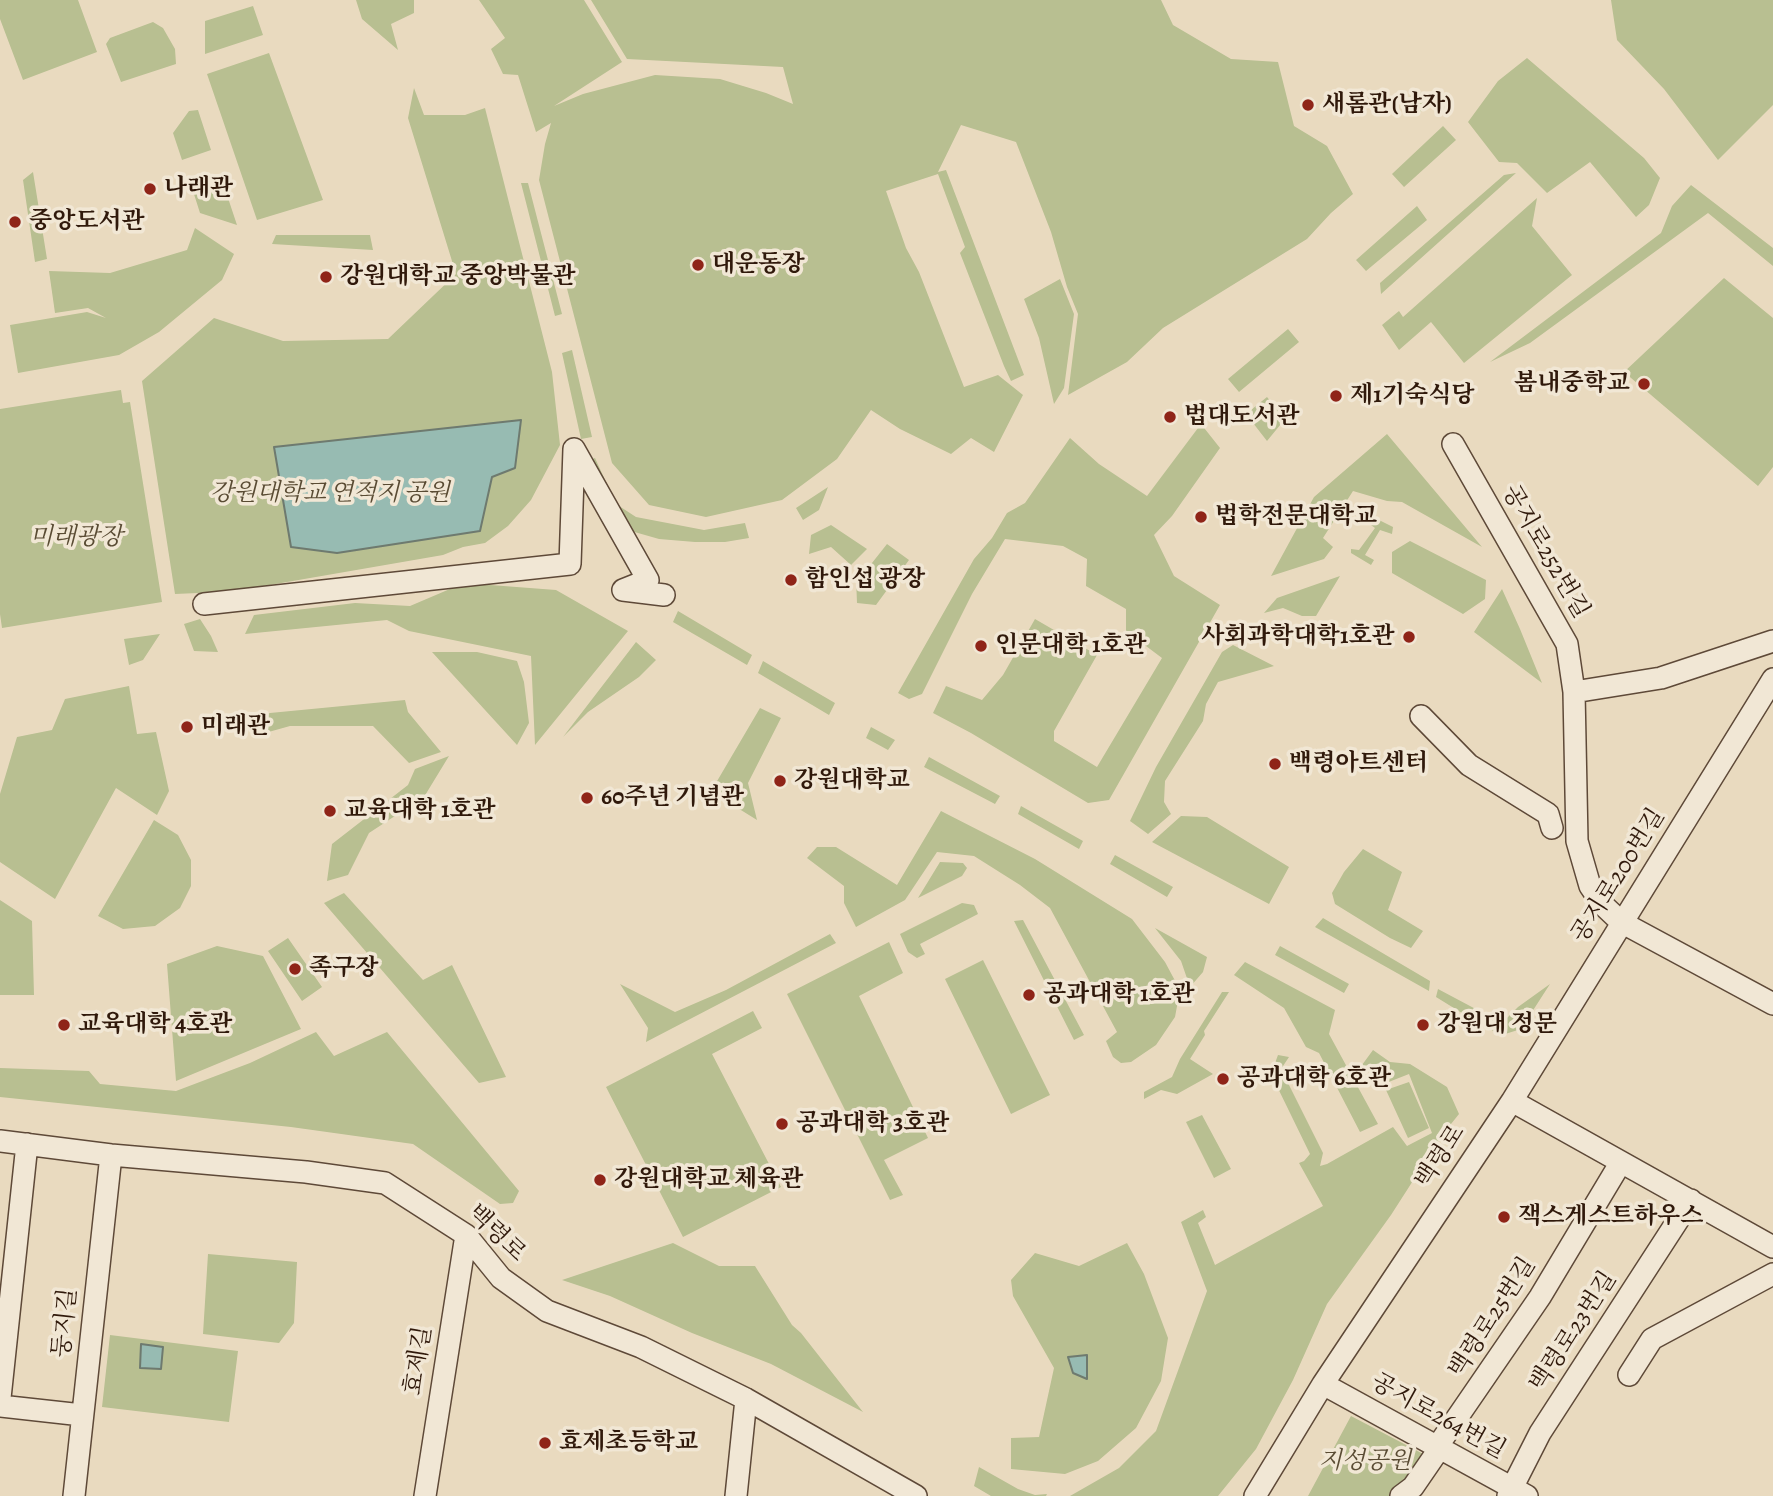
<!DOCTYPE html>
<html>
<head>
<meta charset="utf-8">
<style>
  body { margin:0 }
  canvas { display:block; background:#e9dabf }
</style>
</head>
<body>
<canvas width="1773" height="1496"></canvas>
<script>
const ctx = document.querySelector('canvas').getContext('2d');
ctx.lineJoin = 'round';
function paint(path, color) {
  ctx.fillStyle = color;
  ctx.fill(path, 'evenodd');
}
function poly(rows) {
  const path = new Path2D();
  for (const r of rows) {
    if (r.length === 3) {
      path.moveTo(r[0] + r[2], r[1]);
      path.arc(r[0], r[1], r[2], 0, 2 * Math.PI);
      continue;
    }
    path.moveTo(r[0], r[1]);
    for (let i = 2; i < r.length; i += 2) path.lineTo(r[i], r[i + 1]);
  }
  return path;
}
function strokePath(path, color, width, dash) {
  ctx.strokeStyle = color;
  ctx.lineWidth = width;
  ctx.lineCap = dash ? 'butt' : 'round';
  ctx.setLineDash(dash || []);
  ctx.stroke(path);
}
function write(font, color, halo, rows, align = 'center') {
  ctx.font = font + ' Alegreya,"Noto Serif KR",serif';
  ctx.lineWidth = 7;
  ctx.setLineDash([]);
  ctx.textBaseline = 'middle';
  ctx.strokeStyle = halo;
  ctx.fillStyle = color;
  for (const [text, x, y, turn = 0] of rows) {
    ctx.save();
    ctx.translate(x, y);
    ctx.rotate((+turn || 0) * Math.PI / 180);
    ctx.textAlign = isNaN(turn) ? turn : align;
    if (halo) ctx.strokeText(text, 0, 0);
    ctx.fillText(text, 0, 0);
    ctx.restore();
  }
}
paint(poly([
  [0,0,78,0,97,52,23,80,0,19],
  [356,0,414,0,414,13,391,24,398,50,362,19],
  [479,0,584,0,622,62,554,106,583,94,655,75,720,79,766,93,793,104,783,67,627,59,591,0,1161,0,1173,25,1231,59,1278,62,1294,126,1327,146,1353,194,1331,213,1307,239,1163,328,1127,362,1068,395,1078,314,1067,287,1051,232,1016,142,961,125,938,172,946,170,1024,375,1011,381,1004,366,960,253,965,247,938,174,886,191,906,248,919,272,964,387,998,375,1023,395,994,452,971,438,951,454,900,429,871,410,837,459,782,500,706,517,649,505,612,463,539,180,545,144,551,123,536,132,518,75,503,74,491,49,505,38],
  [1611,0,1773,0,1773,105,1718,160,1664,89,1617,40],
  [253,6,263,35,205,54,205,21],
  [153,22,163,28,175,49,176,64,121,82,106,44,110,38],
  [269,53,323,200,257,220,207,74],
  [1527,58,1644,158,1660,178,1649,205,1636,217,1590,162,1547,193,1517,163,1499,162,1468,122,1498,81],
  [414,88,424,115,465,115,485,108,552,372,560,445,531,500,508,526,485,543,463,547,443,555,258,587,221,592,175,594,142,381,214,318,283,341,388,339,456,274,408,118],
  [1418,102,10],
  [198,110,211,150,182,160,173,133,189,111],
  [1443,126,1456,140,1404,187,1392,174],
  [33,172,47,259,35,262,23,180],
  [1516,173,1381,294,1380,283,1504,175],
  [222,180,237,225,200,213,193,191],
  [521,183,528,183,562,314,555,316],
  [1691,185,1773,248,1773,266,1708,213,1530,343,1490,362,1661,233,1672,206],
  [1537,198,1532,226,1572,275,1464,363,1431,322,1399,350,1382,325,1399,311,1403,317],
  [1417,206,1427,220,1366,271,1356,260],
  [195,228,234,254,222,280,159,332,119,355,18,373,10,325,87,312,106,318,88,308,55,313,49,271,110,273,187,250],
  [276,235,370,235,373,250,272,244],
  [1724,278,1773,318,1773,467,1758,486,1624,372],
  [1060,279,1074,314,1064,388,1054,404,1039,338,1024,299],
  [1288,329,1299,342,1239,392,1228,379],
  [572,350,592,437,581,439,562,353],
  [121,390,123,403,130,402,162,602,2,628,0,614,0,409],
  [1267,397,1285,419,1267,441,1246,414],
  [1201,424,1220,448,1172,516,1154,535,1174,576,1220,605,1109,800,1088,803,971,733,933,713,946,686,982,700,1003,675,1035,619,1097,655,1054,731,1054,741,1097,767,1162,658,1126,631,1126,609,1086,586,1087,559,1063,546,1005,539,972,594,922,694,909,699,898,693,974,559,992,538,1007,513,1025,503,1070,438,1099,464,1147,496],
  [1387,434,1482,547,1402,502,1387,501,1353,491,1323,538,1333,547,1324,559,1271,576,1314,497],
  [595,458,616,504,636,517,704,530,745,523,749,538,725,542,695,542,659,539,624,529,583,463],
  [828,487,819,510,803,520,796,508],
  [1369,515,1393,527,1392,534,1380,530,1365,555,1374,560,1371,565,1351,553,1351,549,1359,550,1375,528,1367,522],
  [831,525,867,549,851,565,831,547,809,554,811,535],
  [1410,541,1486,580,1485,599,1463,614,1392,573,1392,552],
  [887,544,909,560,876,605,857,603,856,578,868,568],
  [1340,576,1316,616,1302,616,1283,608,1264,613,1277,598],
  [464,583,556,590,628,631,535,745,531,656,409,631,387,620,245,634,254,615,355,603,410,606],
  [1502,589,1520,629,1542,683,1474,632],
  [678,611,752,655,747,665,673,622],
  [200,619,211,636,218,652,194,651,184,624],
  [160,634,143,660,129,665,124,639],
  [636,642,656,660,639,677,588,712,563,737],
  [1233,645,1274,666,1218,682,1206,704,1203,721,1165,781,1164,802,1171,814,1148,834,1130,821,1156,767,1222,652],
  [432,652,477,652,517,661,524,682,529,723,517,745],
  [763,661,835,703,829,715,758,673],
  [129,686,137,734,156,732,169,791,157,815,116,788,55,899,0,862,0,794,17,737,52,730,65,699],
  [405,700,408,712,441,752,409,763,373,726,290,726,265,733,255,718,270,713],
  [760,708,781,718,748,783,757,820,736,807,713,788],
  [871,727,895,740,888,750,866,738],
  [449,756,424,797,369,833,348,875,327,881,332,844,408,785,415,769],
  [929,757,1000,796,995,804,924,767],
  [1021,806,1083,841,1079,849,1018,814],
  [941,811,1035,859,1132,919,1165,962,1180,990,1175,1017,1156,1045,1131,1062,1121,1063,1113,1057,1106,1041,1117,1032,1050,908,1020,885,974,856,937,852,905,900,856,927,844,903,844,886,807,858,817,847,836,847,897,885],
  [1181,816,1207,817,1289,867,1269,904,1152,842],
  [154,820,178,835,191,860,191,886,180,908,155,926,123,929,98,916],
  [1363,849,1402,872,1388,910,1423,931,1411,948,1390,938,1335,904,1332,893,1344,872],
  [1115,855,1173,887,1167,897,1110,864],
  [940,862,963,863,967,868,962,876,918,898],
  [344,893,423,980,452,965,506,1077,479,1083,324,903],
  [0,900,32,921,34,995,0,995],
  [962,903,974,905,978,914,920,944,925,954,917,958,908,952,900,934],
  [1323,918,1430,981,1429,991,1315,927],
  [1023,920,1084,1035,1074,1040,1014,921],
  [1155,928,1207,957,1203,972,1190,987,1181,961],
  [830,934,836,943,646,1042,648,1028,620,984,675,1012,726,990],
  [288,938,322,987,302,1001,268,951],
  [889,942,903,973,859,996,928,1138,884,1160,903,1195,890,1200,787,994],
  [217,946,263,956,301,1029,176,1081,167,964],
  [1280,946,1349,984,1344,993,1275,955],
  [983,960,1050,1095,1011,1114,945,979],
  [1245,962,1335,1010,1329,1034,1378,1124,1360,1132,1319,1053,1306,1047,1284,1008,1234,975],
  [1550,984,1521,1029,1502,1035,1483,1026,1436,997,1438,989,1502,1023,1518,1007],
  [1222,992,1229,992,1204,1031,1205,1035,1190,1059,1213,1074,1177,1094,1161,1090,1144,1099,1144,1092,1172,1077,1180,1059],
  [753,1011,762,1028,712,1054,781,1187,683,1237,606,1087],
  [316,1032,334,1056,387,1032,519,1191,513,1203,500,1204,413,1144,291,1127,0,1097,0,1068,89,1071,100,1084,176,1091,250,1063],
  [1373,1050,1390,1062,1410,1064,1447,1087,1459,1114,1443,1134,1391,1215,1327,1304,1293,1380,1256,1449,1218,1496,1070,1496,1119,1468,1156,1431,1207,1291,1181,1222,1203,1210,1206,1217,1198,1223,1215,1265,1323,1206,1299,1163,1304,1161,1310,1154,1271,1074,1278,1055,1289,1057,1281,1069,1323,1153,1320,1166,1327,1164,1393,1127,1407,1146,1432,1133,1409,1074,1381,1085,1362,1065],
  [1409,1082,1429,1128,1408,1138,1386,1090],
  [1202,1115,1231,1169,1214,1178,1186,1122],
  [673,1243,719,1266,755,1266,792,1325,801,1333,863,1412,771,1364,692,1333,610,1296,562,1280],
  [1127,1243,1144,1274,1168,1338,1161,1381,1136,1428,1098,1461,1065,1474,1011,1469,1011,1438,1039,1437,1054,1368,1013,1296,1011,1280,1035,1253,1079,1266],
  [208,1254,297,1262,294,1323,279,1343,203,1334],
  [110,1335,238,1351,229,1422,102,1407],
  [1351,1416,1427,1456,1399,1496,1308,1496],
  [979,1467,1018,1489,1035,1495,1047,1494,1046,1496,991,1496,974,1486]
]), '#b8bf91');
const water = poly([
  [521,420,515,468,492,477,480,531,337,553,291,547,274,447,521,420],
  [141,1344,163,1347,161,1369,140,1368,141,1344],
  [1087,1355,1087,1379,1073,1373,1068,1357,1087,1355]
]);
paint(water, '#97bbb2');
strokePath(water, '#6e7a6f', 2);
const minor = poly([
  [1453,444,1567,644,1574,692],
  [204,604,570,564,574,449,648,580,623,590,664,595],
  [1773,641,1661,678,1574,692,1577,841,1590,886,1603,905,1621,922,1773,1004],
  [1421,716,1469,765,1548,814,1552,828],
  [1512,1101,1773,679],
  [0,1141,111,1155,306,1172,385,1183,466,1235,501,1278,547,1311,641,1347,746,1399,916,1496],
  [1629,1375,1652,1339,1773,1274],
  [1323,1384,1527,1496],
  [0,1398,27,1144],
  [0,1406,82,1415],
  [74,1496,111,1155],
  [425,1496,466,1235],
  [736,1496,746,1399],
  [1255,1496,1323,1384,1512,1101,1773,1247],
  [1401,1496,1413,1487,1435,1455,1437,1447,1540,1297,1621,1162],
  [1508,1496,1540,1433,1691,1200]
]);
strokePath(minor, '#5e4938', 24);
strokePath(minor, '#f1e7d5', 21);
for (const [x, y, r, color] of [
  [1308,105,7,"#8f2418"],
  [150,189,7,"#8f2418"],
  [15,222,7,"#8f2418"],
  [698,265,7,"#8f2418"],
  [326,277,7,"#8f2418"],
  [1644,384,7,"#8f2418"],
  [1336,396,7,"#8f2418"],
  [1170,417,7,"#8f2418"],
  [1201,517,7,"#8f2418"],
  [791,580,7,"#8f2418"],
  [1409,637,7,"#8f2418"],
  [981,646,7,"#8f2418"],
  [187,727,7,"#8f2418"],
  [1275,764,7,"#8f2418"],
  [780,781,7,"#8f2418"],
  [587,798,7,"#8f2418"],
  [330,811,7,"#8f2418"],
  [295,969,7,"#8f2418"],
  [1029,995,7,"#8f2418"],
  [64,1025,7,"#8f2418"],
  [1423,1025,7,"#8f2418"],
  [1223,1079,7,"#8f2418"],
  [782,1124,7,"#8f2418"],
  [600,1180,7,"#8f2418"],
  [1504,1217,7,"#8f2418"],
  [545,1443,7,"#8f2418"]
]) {
  const dot = new Path2D();
  dot.arc(x, y, r, 0, 2 * Math.PI);
  ctx.fillStyle = color;
  ctx.fill(dot);
  strokePath(dot, '#f1e7d5', 2.5);
}
write('bold 24px', '#30190b', '#f1e7d5', [
  ["새롬관(남자)",1322,105],
  ["나래관",164,189],
  ["중앙도서관",29,222],
  ["대운동장",712,265],
  ["강원대학교 중앙박물관",340,277],
  ["봄내중학교",1630,384,"right"],
  ["제1기숙식당",1350,396],
  ["법대도서관",1184,417],
  ["법학전문대학교",1215,517],
  ["함인섭 광장",805,580],
  ["사회과학대학1호관",1395,637,"right"],
  ["인문대학 1호관",995,646],
  ["미래관",201,727],
  ["백령아트센터",1289,764],
  ["강원대학교",794,781],
  ["60주년 기념관",601,798],
  ["교육대학 1호관",344,811],
  ["족구장",309,969],
  ["공과대학 1호관",1043,995],
  ["교육대학 4호관",78,1025],
  ["강원대 정문",1437,1025],
  ["공과대학 6호관",1237,1079],
  ["공과대학 3호관",796,1124],
  ["강원대학교 체육관",614,1180],
  ["잭스게스트하우스",1518,1217],
  ["효제초등학교",559,1443]
], 'left');
write('italic 24px', '#594b33', '#f1e7d5', [
  ["강원대학교 연적지 공원",330,494],
  ["미래광장",76,538],
  ["지성공원",1365,1462]
]);
write('24px', '#30190b', '#f1e7d5', [
  ["공지로252번길",1545,552,60],
  ["공지로200번길",1619,876,-58],
  ["백령로",1441,1157,-57],
  ["백령로",496,1234,44],
  ["백령로25번길",1493,1318,-57],
  ["둥지길",66,1323,-84],
  ["백령로23번길",1574,1332,-57],
  ["효제길",419,1361,-81],
  ["공지로264번길",1438,1417,29]
]);
</script>
</body>
</html>
